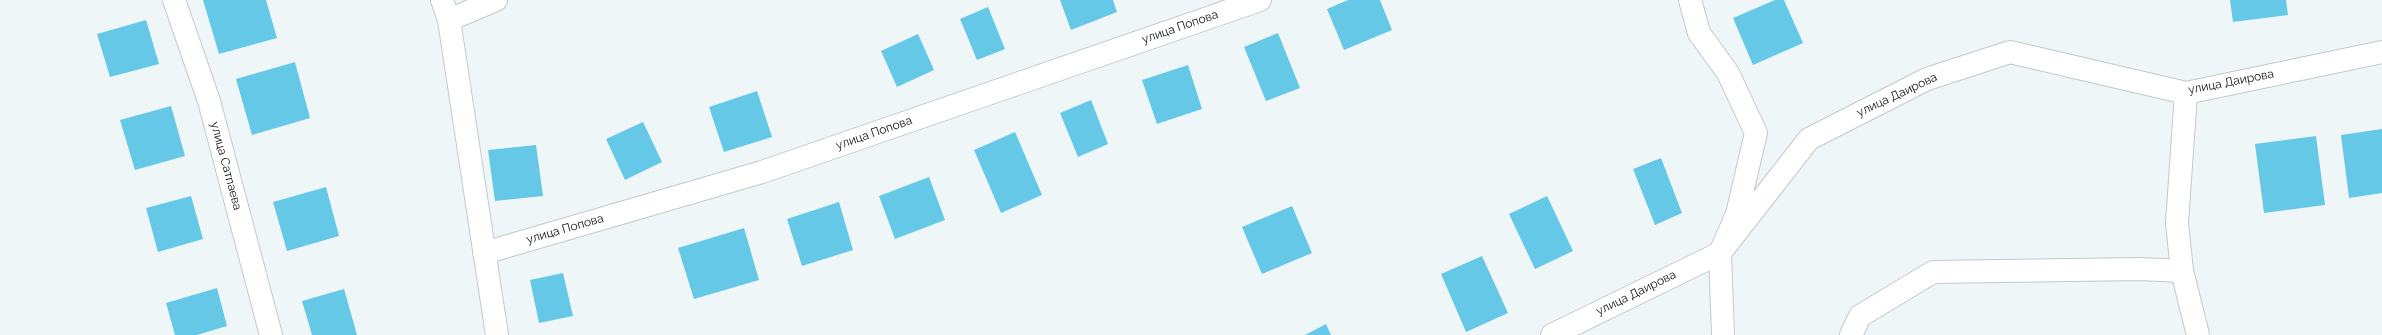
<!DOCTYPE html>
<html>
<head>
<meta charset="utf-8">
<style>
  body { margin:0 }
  canvas { display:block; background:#eff6f8 }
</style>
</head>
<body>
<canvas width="2382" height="335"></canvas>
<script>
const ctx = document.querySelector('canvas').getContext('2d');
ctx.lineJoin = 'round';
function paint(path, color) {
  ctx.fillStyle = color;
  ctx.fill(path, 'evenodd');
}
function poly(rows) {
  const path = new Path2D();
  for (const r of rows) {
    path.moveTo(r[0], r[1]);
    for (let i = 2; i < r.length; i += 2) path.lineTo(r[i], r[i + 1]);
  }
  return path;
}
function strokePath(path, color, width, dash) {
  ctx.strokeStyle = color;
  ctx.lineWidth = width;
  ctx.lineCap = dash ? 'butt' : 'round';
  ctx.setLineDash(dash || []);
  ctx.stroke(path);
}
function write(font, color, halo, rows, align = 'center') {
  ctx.font = font + ' Raleway,sans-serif';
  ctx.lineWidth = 3;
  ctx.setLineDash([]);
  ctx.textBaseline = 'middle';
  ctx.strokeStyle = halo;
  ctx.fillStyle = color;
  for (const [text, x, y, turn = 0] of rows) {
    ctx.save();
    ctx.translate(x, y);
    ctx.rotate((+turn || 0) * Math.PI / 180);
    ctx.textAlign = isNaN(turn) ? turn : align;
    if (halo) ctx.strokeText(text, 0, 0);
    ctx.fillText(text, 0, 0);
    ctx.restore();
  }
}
paint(poly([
  [203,0,266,0,277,38,219,54],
  [1060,0,1113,0,1117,12,1071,30],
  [1348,0,1380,0,1392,30,1344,50,1327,9],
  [1775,0,1784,0,1803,43,1753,65,1733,18],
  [2230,0,2286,0,2288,15,2233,22],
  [988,7,1005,49,977,60,960,19],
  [146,20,159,64,110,77,97,34],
  [1278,33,1300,88,1266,101,1244,47],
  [918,34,934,70,897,87,881,51],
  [295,62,310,118,252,135,236,79],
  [1188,65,1202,109,1157,124,1142,80],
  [757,91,772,137,724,152,709,107],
  [1091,100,1108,144,1078,157,1060,113],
  [171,106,185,156,135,170,120,120],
  [643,122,662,162,625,180,606,139],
  [2382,129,2382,193,2349,198,2341,135],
  [1015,132,1042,195,1001,213,974,150],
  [2316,136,2325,205,2264,213,2255,144],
  [536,145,543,196,495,201,488,150],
  [1661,158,1682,213,1655,225,1633,169],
  [929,177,945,220,895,239,879,196],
  [326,187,339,236,287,251,273,202],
  [191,196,203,239,158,252,146,208],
  [1547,196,1573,251,1535,269,1509,214],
  [839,202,853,250,802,266,787,219],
  [1292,206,1312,253,1262,274,1242,227],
  [744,228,759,280,694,299,678,248],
  [1482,256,1508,313,1466,332,1441,274],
  [563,273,573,316,539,323,530,280],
  [217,288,227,326,197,335,175,335,166,303],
  [344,289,357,335,312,335,302,301],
  [1326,324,1331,335,1305,335]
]), '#65c8e7');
const minor = poly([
  [174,0,209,101,271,335],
  [442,0,449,20,497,335],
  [449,20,496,0],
  [2186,93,2177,223,2182,271,2198,335],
  [484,253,762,172,1260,0],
  [1552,335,1720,253,1809,139,1927,79,2010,52,2186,93,2382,52],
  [1851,335,1860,316,1933,272,2139,269,2182,271]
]);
const tertiary = poly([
  [1690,0,1699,33,1728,73,1756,133,1737,214,1720,253,1723,335]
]);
strokePath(minor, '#c2c9cc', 24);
strokePath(tertiary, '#c2c9cc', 24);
strokePath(minor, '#fff', 22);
strokePath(tertiary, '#fff', 22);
write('12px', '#0d0f10', '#fff', [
  ["улица Попова",1180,27,-19],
  ["улица Даирова",2231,82,-11],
  ["улица Даирова",1897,95,-25],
  ["улица Попова",874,133,-19],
  ["улица Сатпаева",226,166,75],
  ["улица Попова",565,229,-16],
  ["улица Даирова",1636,293,-26]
]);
</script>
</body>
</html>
